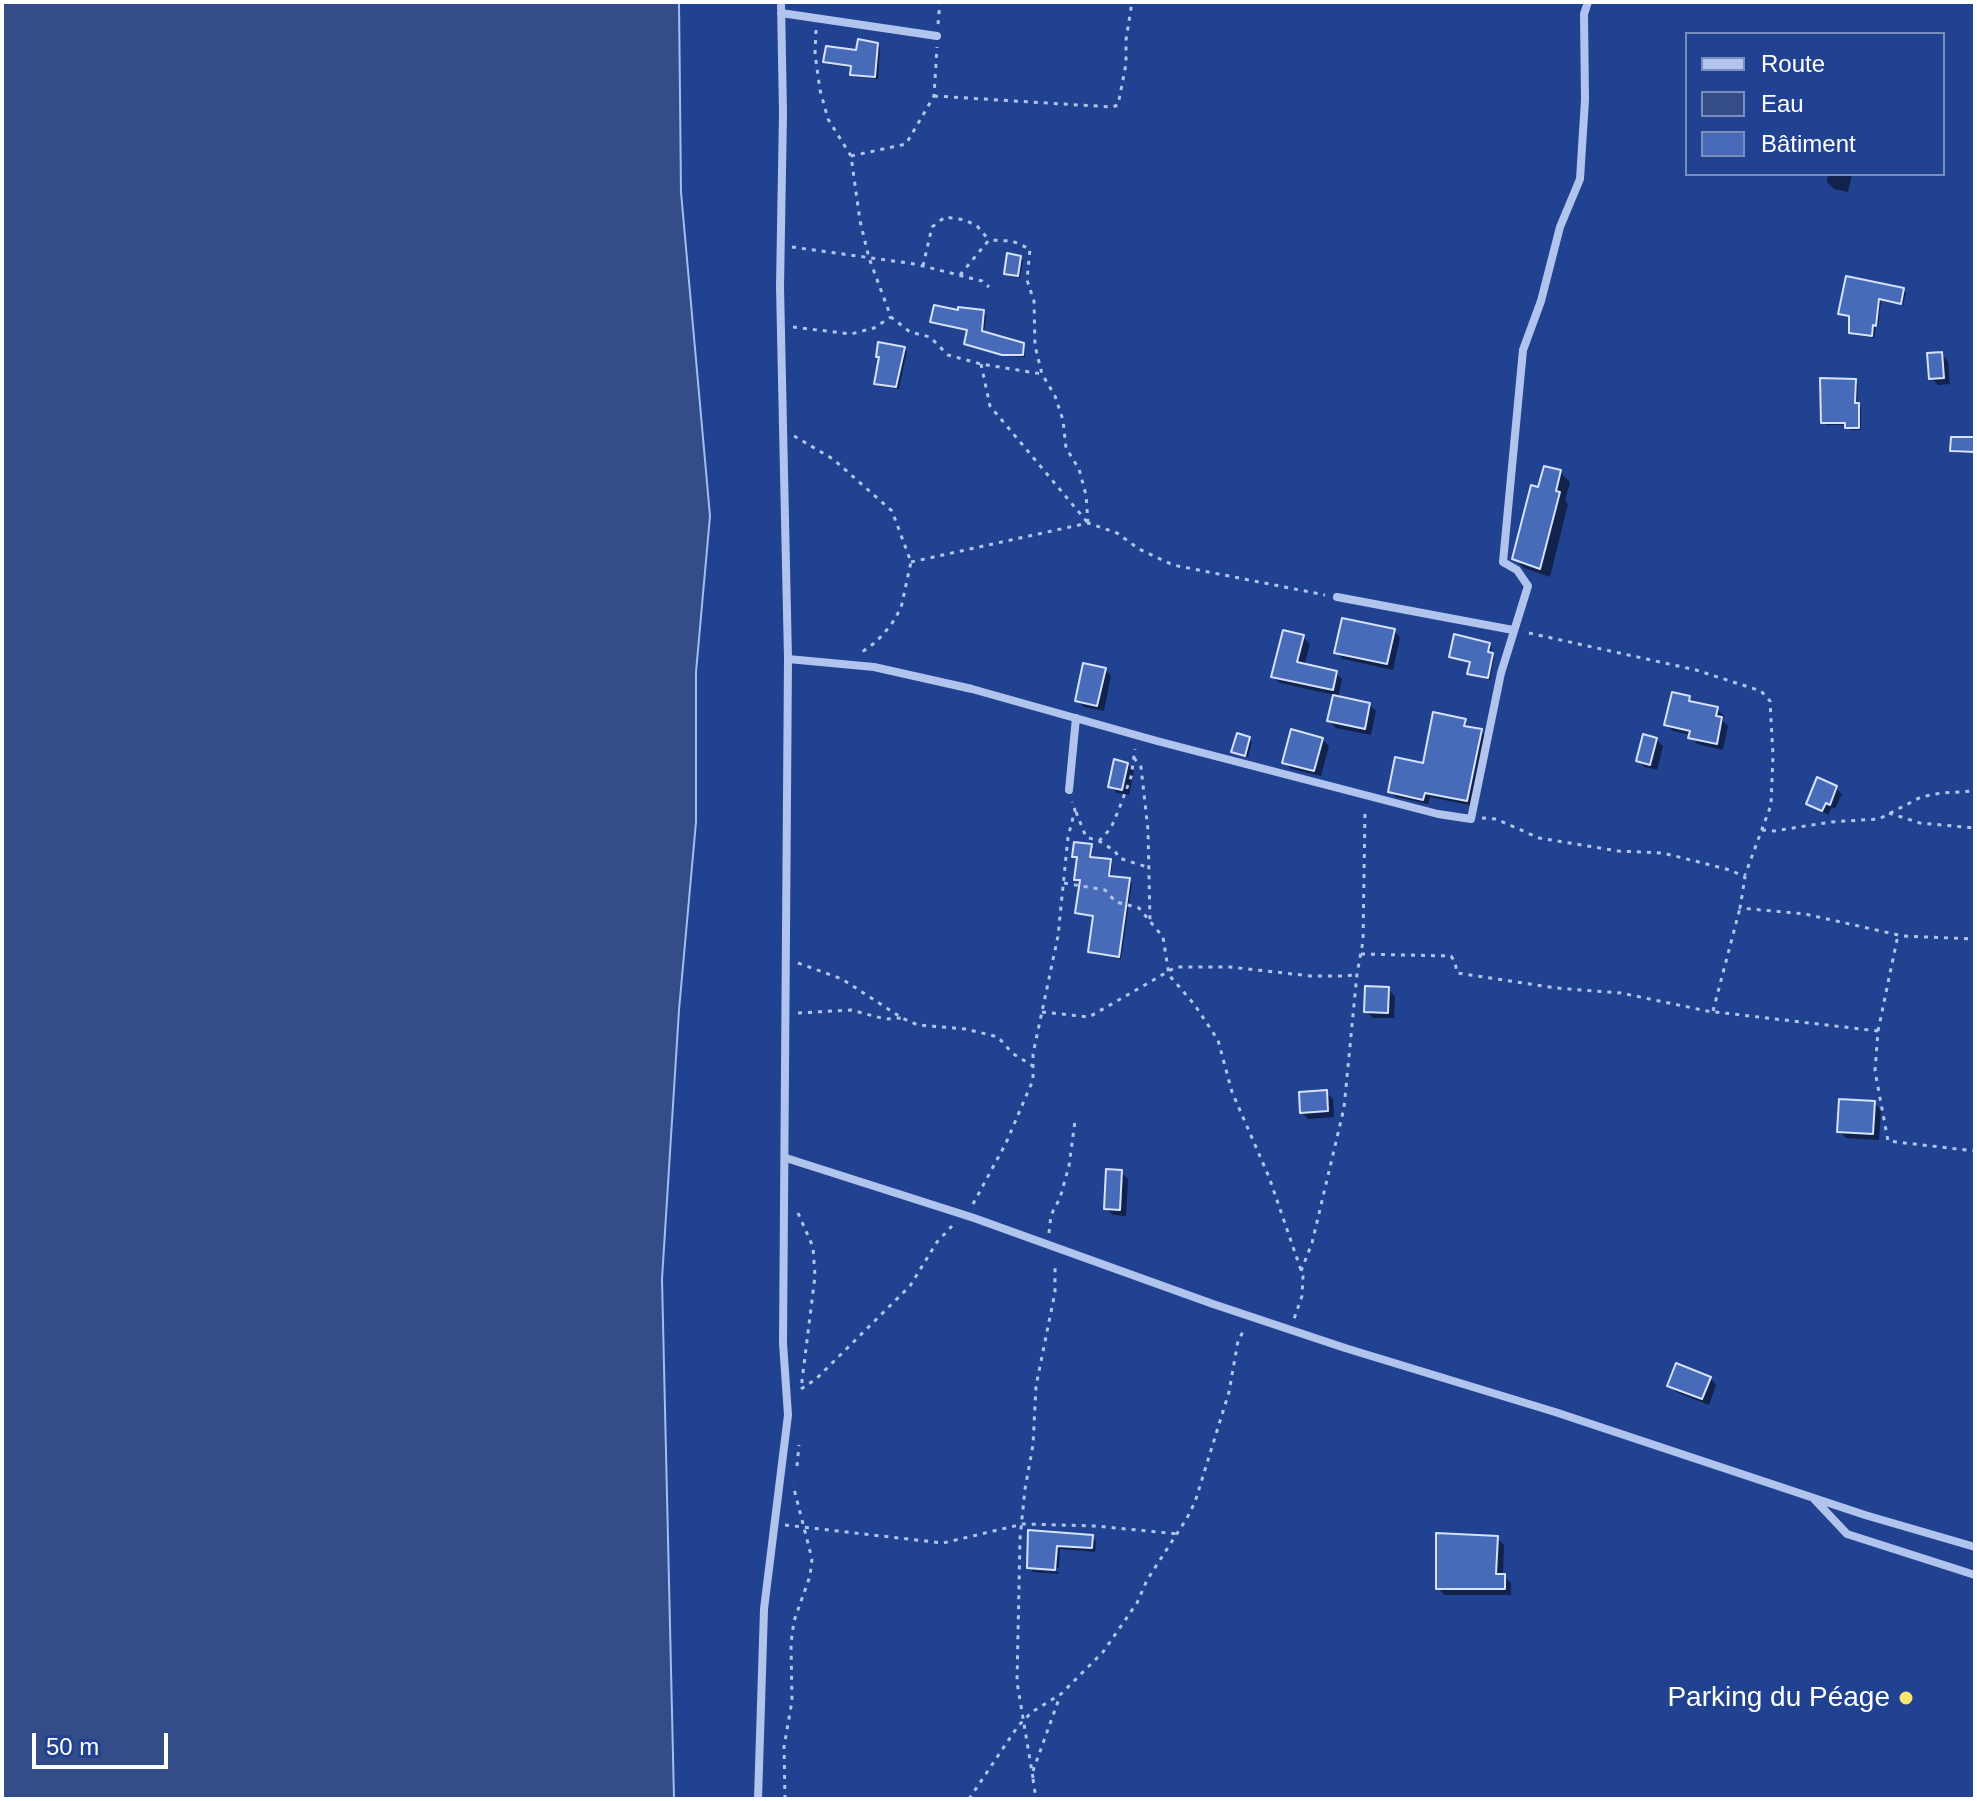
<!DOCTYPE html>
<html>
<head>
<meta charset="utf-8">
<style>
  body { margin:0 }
  #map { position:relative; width:1977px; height:1801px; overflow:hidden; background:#204291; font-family:Helvetica,sans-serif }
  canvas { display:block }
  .frame { position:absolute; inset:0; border:4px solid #fff; pointer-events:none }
  .legend { position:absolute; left:1685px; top:32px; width:260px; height:144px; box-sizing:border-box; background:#204291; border:2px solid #798ebd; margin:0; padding:10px 14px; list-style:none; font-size:24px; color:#fff }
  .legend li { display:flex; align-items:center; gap:16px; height:40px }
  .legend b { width:40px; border:2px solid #798ebd }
  .scale { position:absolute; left:32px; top:1733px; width:136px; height:36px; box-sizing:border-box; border:4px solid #fff; border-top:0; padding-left:10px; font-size:24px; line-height:28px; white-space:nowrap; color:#fff; -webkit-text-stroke:6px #204291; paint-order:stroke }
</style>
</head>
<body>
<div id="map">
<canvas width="1977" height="1801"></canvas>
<div class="frame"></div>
<ul class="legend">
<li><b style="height:10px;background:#b1c4ed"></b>Route</li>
<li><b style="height:22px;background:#344d88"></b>Eau</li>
<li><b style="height:22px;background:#486bb9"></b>Bâtiment</li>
</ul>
<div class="scale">50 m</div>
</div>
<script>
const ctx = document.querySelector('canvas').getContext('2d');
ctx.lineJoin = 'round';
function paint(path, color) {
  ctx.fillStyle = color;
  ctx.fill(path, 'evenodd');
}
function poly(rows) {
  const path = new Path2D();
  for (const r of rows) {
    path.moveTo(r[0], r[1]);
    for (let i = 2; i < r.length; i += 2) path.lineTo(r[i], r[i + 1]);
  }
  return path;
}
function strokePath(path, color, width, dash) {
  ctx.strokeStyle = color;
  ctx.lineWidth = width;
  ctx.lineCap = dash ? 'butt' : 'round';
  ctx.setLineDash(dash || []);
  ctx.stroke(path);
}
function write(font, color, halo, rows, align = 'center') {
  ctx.font = font + ' Helvetica,sans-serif';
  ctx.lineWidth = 8;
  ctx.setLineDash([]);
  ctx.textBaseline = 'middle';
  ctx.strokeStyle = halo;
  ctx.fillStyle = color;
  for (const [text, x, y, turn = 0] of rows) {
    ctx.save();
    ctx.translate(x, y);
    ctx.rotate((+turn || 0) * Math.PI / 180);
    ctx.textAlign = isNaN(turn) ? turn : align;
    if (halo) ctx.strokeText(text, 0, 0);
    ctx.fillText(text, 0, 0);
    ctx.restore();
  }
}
const water = poly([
  [2,2,679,2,681,192,710,516,696,672,696,822,679,1010,662,1279,674,1799,2,1799,2,2]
]);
paint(water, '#344d88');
strokePath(water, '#a4bdef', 2);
paint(poly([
  [877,44,880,47,878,79,855,77,852,74,852,68,828,64,825,62],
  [1828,174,1852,174,1848,192,1834,189,1827,182],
  [1020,257,1023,260,1020,278,1009,276,1006,273],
  [1903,290,1906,293,1903,305,1881,301,1878,327,1876,327,1874,338,1854,335,1851,332,1851,318,1840,314],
  [959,312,983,312,986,315,984,334,1022,345,1025,348,1025,357,1006,356,969,346,966,343,968,331,932,322],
  [904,349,907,351,899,389,879,386,877,383],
  [1941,354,1948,361,1950,384,1938,385,1931,378],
  [1855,381,1858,384,1857,405,1861,407,1861,430,1850,430,1847,425,1826,425,1823,422],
  [1973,431,1975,431,1975,453,1955,453,1952,450,1972,439],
  [1560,472,1570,482,1565,501,1568,504,1550,577,1524,568,1514,558,1540,489],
  [1394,631,1400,637,1393,670,1343,659,1336,653],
  [1303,637,1310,644,1304,666,1336,673,1342,679,1338,698,1369,704,1376,711,1371,735,1336,728,1329,721,1335,695,1280,683,1273,677],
  [1489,644,1492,647,1491,654,1494,658,1490,680,1472,676,1470,673,1471,663,1451,656],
  [1105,669,1111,676,1104,711,1084,707,1077,700],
  [1689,698,1696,705,1717,709,1724,716,1723,721,1728,726,1723,750,1697,744,1691,735,1673,731,1667,725],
  [1465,721,1469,729,1481,731,1487,737,1473,806,1430,797,1428,804,1396,797,1390,792,1424,766],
  [1249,739,1252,742,1248,757,1233,751],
  [1322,739,1329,746,1321,776,1291,769,1284,762],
  [1656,739,1663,746,1657,770,1645,767,1638,761],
  [1127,764,1134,771,1129,795,1117,793,1110,786],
  [1818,780,1836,788,1842,794,1835,809,1832,807,1828,815,1808,803],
  [1091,846,1093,849,1092,859,1110,861,1112,864,1111,878,1129,880,1132,883,1121,959,1093,954,1090,951,1095,917,1077,912,1082,882,1076,879,1078,860,1075,856],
  [1388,989,1395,996,1394,1018,1373,1018,1366,1011],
  [1326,1092,1333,1099,1334,1117,1308,1119,1302,1112],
  [1874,1103,1881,1110,1879,1140,1846,1138,1839,1131],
  [1121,1172,1128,1179,1126,1216,1113,1215,1106,1209],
  [1710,1378,1716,1385,1709,1405,1676,1392,1669,1385],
  [1030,1532,1092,1537,1096,1541,1095,1552,1060,1549,1059,1568,1031,1566,1031,1569],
  [1497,1538,1504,1545,1503,1576,1511,1583,1511,1595,1444,1595,1438,1588],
  [1032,1570,1059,1572,1059,1574,1033,1572]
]), '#0007');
const building = poly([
  [858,39,878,43,875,77,850,75,851,66,823,62,826,46,856,50,858,39],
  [1007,253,1021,256,1018,276,1004,274,1007,253],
  [1846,276,1904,288,1901,304,1879,299,1876,326,1873,325,1872,336,1849,333,1849,316,1838,314,1846,276],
  [934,305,958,310,958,307,984,310,982,331,1024,343,1023,355,1002,355,964,344,967,330,930,322,934,305],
  [878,342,905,347,896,387,874,384,879,357,876,357,878,342],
  [1942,352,1944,378,1929,379,1927,353,1942,352],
  [1820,378,1856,379,1855,403,1859,403,1859,428,1845,428,1845,423,1821,423,1820,378],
  [1951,437,1975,437,1975,452,1950,451,1951,437],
  [1544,466,1561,470,1556,491,1560,492,1540,569,1512,559,1531,485,1538,487,1544,466],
  [1342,618,1395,629,1387,664,1334,653,1342,618],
  [1283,630,1304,635,1297,662,1337,671,1333,690,1271,677,1283,630],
  [1454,634,1490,643,1488,652,1493,653,1488,678,1467,674,1470,662,1449,657,1454,634],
  [1083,663,1106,668,1097,706,1075,701,1083,663],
  [1672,692,1690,696,1689,701,1718,707,1716,716,1722,717,1717,744,1688,738,1690,731,1664,725,1672,692],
  [1333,695,1370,703,1365,729,1327,721,1333,695],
  [1433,712,1466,719,1464,726,1482,729,1467,801,1425,793,1423,800,1388,792,1395,757,1423,763,1433,712],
  [1291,729,1323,738,1314,771,1282,763,1291,729],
  [1237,733,1250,737,1245,756,1231,752,1237,733],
  [1643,734,1657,738,1650,765,1636,761,1643,734],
  [1114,759,1128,763,1122,790,1108,787,1114,759],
  [1817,777,1837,786,1830,805,1826,803,1822,811,1806,804,1817,777],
  [1074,842,1092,844,1090,857,1111,859,1109,876,1130,878,1119,957,1088,952,1093,916,1075,913,1080,880,1074,880,1077,857,1072,857,1074,842],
  [1365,986,1389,987,1388,1013,1364,1012,1365,986],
  [1327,1090,1328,1111,1300,1113,1299,1092,1327,1090],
  [1839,1099,1875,1101,1873,1134,1837,1132,1839,1099],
  [1106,1169,1122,1170,1120,1210,1104,1209,1106,1169],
  [1676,1363,1711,1377,1702,1399,1667,1386,1676,1363],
  [1028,1530,1093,1535,1092,1548,1057,1546,1055,1570,1027,1568,1028,1530],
  [1436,1533,1498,1536,1496,1574,1505,1574,1505,1589,1436,1589,1436,1533]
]);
paint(building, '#486bb9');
strokePath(building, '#d6e2fa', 2);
strokePath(poly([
  [938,24,940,2],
  [816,30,815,54,820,90,828,119,851,156,860,221,869,258,891,317,910,332,930,337,948,355,981,364,1042,374],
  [934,96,1112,107,1118,105,1126,64,1126,40,1132,2],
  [851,156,906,144,934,96,937,47],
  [792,247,915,264,982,281,989,287],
  [923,266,932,227,945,217,965,220,977,226,989,240],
  [960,275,989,240,1012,241,1030,249,1027,280,1034,301,1035,346,1042,374,1055,396,1063,420,1066,448,1079,469,1086,495,1088,523],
  [793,327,851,334,874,328,891,317],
  [981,364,990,406,1088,523],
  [794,436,833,459,892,511,911,562,901,608,891,625,876,642,862,652],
  [911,562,1088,523,1117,533,1139,549,1173,565,1325,595],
  [1529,633,1696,670,1761,691,1770,701,1773,755,1771,805,1745,875],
  [1134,758,1141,767,1148,830,1150,921],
  [1076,812,1086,837,1099,841,1115,851,1119,858,1150,868],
  [1889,813,1920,823,1975,828],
  [1482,818,1496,819,1539,838,1618,851,1663,853,1730,870,1745,877,1740,908,1805,914,1903,936,1975,939],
  [1762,830,1774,831,1831,822,1879,819,1921,797,1941,793,1975,791],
  [1099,841,1111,828,1119,809,1131,777,1135,749],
  [1064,883,1105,890,1116,902,1139,908,1163,937,1169,975,1194,1004,1218,1040,1232,1092,1269,1177,1303,1276,1302,1296,1294,1319],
  [1361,954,1451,956,1455,962,1457,973,1556,988,1621,993,1707,1011,1878,1031,1875,1071,1888,1141,1975,1151],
  [798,963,842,979,902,1018,918,1025,966,1029,998,1037,1012,1053,1033,1066],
  [1713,1011,1740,908],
  [1042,1012,1089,1017,1176,967,1230,967,1311,976,1347,976,1357,974],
  [798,1013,851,1010,885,1019,902,1018],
  [1878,1031,1898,935],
  [973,1204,1006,1143,1033,1080,1033,1054,1058,936,1068,837,1075,810,1072,802],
  [798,1213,813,1247,815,1276,801,1389],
  [1049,1233,1051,1215,1060,1198,1069,1166,1075,1121],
  [1301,1271,1312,1243,1344,1108,1357,974,1363,941,1365,810],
  [801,1389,816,1379,910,1286,937,1242,952,1226],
  [797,1466,799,1445],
  [785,1525,943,1543,1023,1524,1096,1526,1178,1534],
  [1033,1771,1060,1696],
  [1033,1778,1017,1682,1020,1538,1025,1489,1033,1445,1036,1386,1055,1292,1055,1263],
  [1033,1779,1036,1799],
  [785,1799,784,1747,792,1701,791,1643,794,1621,810,1576,812,1559,793,1485],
  [969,1799,1018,1726,1032,1712,1061,1694,1103,1652,1137,1603,1147,1580,1187,1518,1195,1502,1229,1392,1238,1341,1245,1328]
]), '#b1c4ed', 3, [4, 6]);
strokePath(poly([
  [781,13,937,36],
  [1337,597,1513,630],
  [788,659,874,667,972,689,1157,741,1438,814,1471,819,1501,673,1528,586,1517,570,1503,562,1523,350,1541,301,1560,227,1580,179,1585,100,1584,14,1588,2],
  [1069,790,1076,718],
  [786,1158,974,1218,1213,1304,1345,1348,1555,1412,1865,1515,1975,1547],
  [1815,1500,1847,1534,1975,1575],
  [758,1799,764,1609,788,1415,783,1343,788,659,780,286,783,113,781,2]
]), '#b1c4ed', 8);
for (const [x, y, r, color] of [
  [1906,1698,8,"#fbe571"]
]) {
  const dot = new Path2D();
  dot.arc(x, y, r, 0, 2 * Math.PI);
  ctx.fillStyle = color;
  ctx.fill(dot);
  strokePath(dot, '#204291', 3);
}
write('28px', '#fff', '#204291', [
  ["Parking du Péage",1890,1698]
], 'right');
</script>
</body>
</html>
